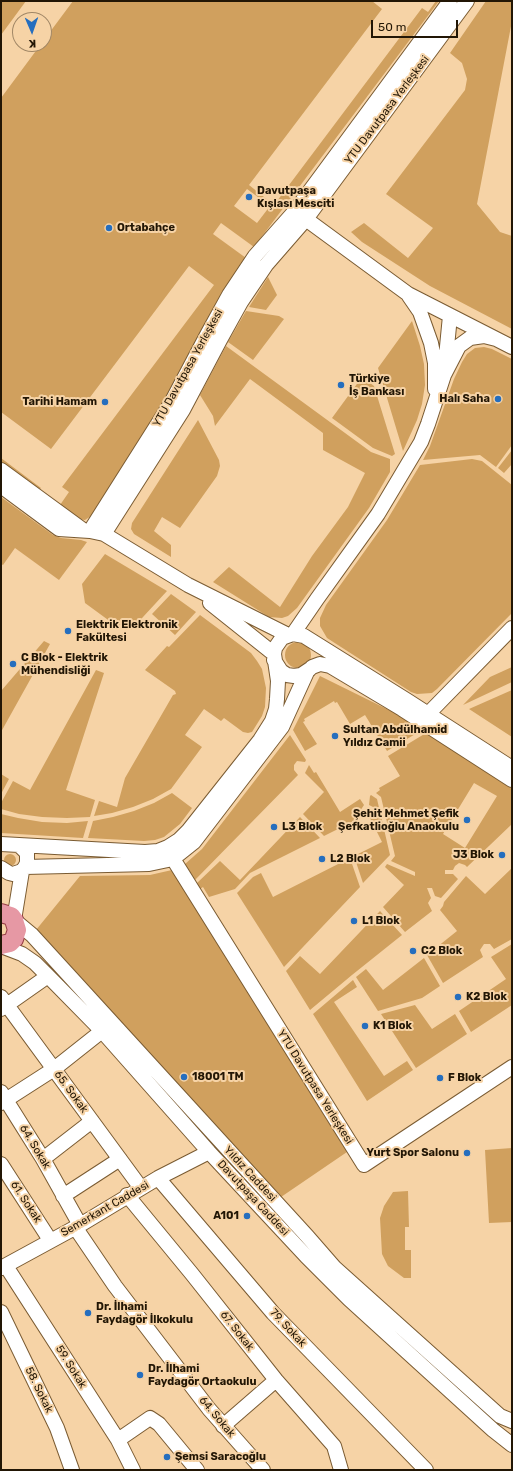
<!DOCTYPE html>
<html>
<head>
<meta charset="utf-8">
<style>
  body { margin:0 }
  #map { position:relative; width:513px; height:1471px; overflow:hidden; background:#f6d3a6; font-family:Rubik,sans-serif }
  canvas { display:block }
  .frame { position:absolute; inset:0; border:2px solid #221605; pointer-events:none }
  .north { position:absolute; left:12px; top:12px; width:40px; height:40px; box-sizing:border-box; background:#f6d3a6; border:1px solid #a18766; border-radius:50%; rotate:178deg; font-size:11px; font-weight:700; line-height:16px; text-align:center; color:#221605 }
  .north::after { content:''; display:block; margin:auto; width:14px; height:18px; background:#256ebe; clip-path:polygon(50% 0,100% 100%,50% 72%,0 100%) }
  .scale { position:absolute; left:371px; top:20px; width:87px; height:18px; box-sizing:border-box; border:2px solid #221605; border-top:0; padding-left:5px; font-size:12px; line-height:14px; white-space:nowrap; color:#221605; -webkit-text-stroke:3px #f6d3a6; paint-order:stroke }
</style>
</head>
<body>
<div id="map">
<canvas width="513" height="1471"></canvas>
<div class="frame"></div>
<div class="north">K</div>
<div class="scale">50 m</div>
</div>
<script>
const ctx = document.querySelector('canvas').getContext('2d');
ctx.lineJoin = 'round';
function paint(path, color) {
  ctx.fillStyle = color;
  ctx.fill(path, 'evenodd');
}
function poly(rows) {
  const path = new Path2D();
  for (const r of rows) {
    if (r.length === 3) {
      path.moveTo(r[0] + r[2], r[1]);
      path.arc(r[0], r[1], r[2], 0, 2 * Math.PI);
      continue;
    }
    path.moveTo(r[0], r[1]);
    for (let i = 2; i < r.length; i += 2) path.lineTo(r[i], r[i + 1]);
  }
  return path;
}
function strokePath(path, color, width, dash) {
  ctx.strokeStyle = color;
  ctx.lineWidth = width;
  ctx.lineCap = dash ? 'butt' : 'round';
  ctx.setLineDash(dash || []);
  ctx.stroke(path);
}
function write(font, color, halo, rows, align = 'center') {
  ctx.font = font + ' Rubik,sans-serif';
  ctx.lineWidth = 4;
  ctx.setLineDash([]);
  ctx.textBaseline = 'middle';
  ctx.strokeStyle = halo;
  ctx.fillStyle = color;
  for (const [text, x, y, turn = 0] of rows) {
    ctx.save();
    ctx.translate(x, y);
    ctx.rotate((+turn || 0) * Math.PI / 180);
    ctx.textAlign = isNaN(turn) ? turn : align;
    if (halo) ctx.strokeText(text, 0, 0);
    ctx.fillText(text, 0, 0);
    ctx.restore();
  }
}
paint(poly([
  [1,1,26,1,1,35],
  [73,1,372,1,382,9,249,185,274,205,422,8,428,12,436,1,439,1,254,247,221,223,213,234,246,258,224,292,202,330,165,400,91,516,85,520,78,519,60,505,69,492,62,487,214,285,189,266,51,449,1,412,1,98,41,44,44,44,44,40],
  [247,189,270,206,257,223,234,206],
  [486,1,512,1,512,21,477,204,500,232,512,236,512,329,430,286,362,242,351,232,364,223,408,258,433,228,386,194,465,90,467,79,462,63,450,53],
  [268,277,277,295,266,310,249,307],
  [246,311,279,316,284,319,253,360,228,342],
  [412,321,420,346,424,364,425,385,422,404,417,420,403,451,378,368],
  [226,346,371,452,390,459,390,472,369,508,297,608,288,616,282,618,269,617,213,582,229,567,280,607,312,556,348,507,365,473,323,450,323,433,250,379,215,426,213,416,200,395],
  [484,347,492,349,512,359,512,445,496,467,480,455,423,460,430,446,454,379,462,362,467,354,475,348],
  [362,377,374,386,395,454,392,456,373,448,332,418],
  [198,420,219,460,220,466,217,476,180,528,162,517,154,531,171,545,171,557,134,534,131,529,132,523],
  [512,450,512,464,504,473,498,468],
  [1,458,41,488,39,490,1,462],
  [472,459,482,461,512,485,512,613,437,689,432,693,417,694,411,692,327,638,320,626,320,618,326,605,387,520,420,465],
  [1,497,53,535,61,538,81,540,87,542,59,580,15,548,3,565,1,564],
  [105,554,167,591,131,630,123,624,115,625,85,603,82,584],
  [171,594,196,612,175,635,152,614],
  [200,615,251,653,257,661,262,669,266,688,265,707,262,716,252,732,248,733,243,732,224,718,221,721,204,709,185,735,202,747,171,789,153,799,133,807,112,813,94,816,99,801,117,807,125,778,173,695,176,694,175,691,145,670,167,646,169,647],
  [44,641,50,644,1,732,1,691],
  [298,655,13],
  [512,667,512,682,463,705,490,677],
  [96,670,104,673,66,790,95,800,90,817,67,818,42,817,19,814,1,809,1,803,13,781,30,790],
  [320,676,399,715,422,730,387,751,365,715,350,724,337,702,335,703,334,701,304,719,305,721,303,722,317,744,305,751,293,730],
  [512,690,512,737,469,709],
  [426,733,512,789,512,824,467,867,465,865,459,863,455,866,453,870,445,870,445,874,453,874,458,879,441,898,435,896,432,888,427,888,431,898,428,903,432,911,405,932,383,907,404,885,385,867,387,864,415,876,415,872,391,861,395,856,381,797,376,793,380,790,379,788,400,776,388,756],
  [474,783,497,796,465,848,443,834],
  [290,735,306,760,305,762,297,761,294,765,294,770,298,775,195,880,185,864,202,849],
  [309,765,314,773,316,772,340,812,360,799,364,805,360,811,362,817,324,836,303,814,324,792,305,773],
  [1,774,9,779,1,794],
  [172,793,192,808,180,824,164,837,155,840,144,841,88,838,93,821,113,817,134,811,154,803],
  [371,795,377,799,390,855,363,883,354,856,382,842,370,818,375,812,373,807,369,805,370,796],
  [1,814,18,818,42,822,67,823,88,821,83,838,1,833],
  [300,817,320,838,250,873,235,889,209,897,203,887,200,889,197,883,220,861,240,880],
  [10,860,6],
  [350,858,360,887,284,967,237,893,253,877,261,873,273,897],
  [512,868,512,939,494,949,490,944,484,944,480,950,483,957,443,983,427,955,457,931,440,910,443,906,444,902,466,876,485,894],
  [172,870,347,1152,281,1197,36,930,80,876,150,875],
  [380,911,402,935,352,975,310,1010,286,971,300,956,320,974],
  [512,944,512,1005,471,1032,459,1011,506,979,491,957],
  [424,958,440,986,422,998,378,1011,356,977,366,969,383,990],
  [353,980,357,987,334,1002,384,1076,407,1061,413,1070,367,1101,313,1014],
  [415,1005,432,1029,455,1014,467,1034,416,1068,381,1014],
  [512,1148,512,1222,489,1223,485,1150],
  [408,1191,409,1227,405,1227,405,1250,411,1250,411,1278,404,1278,388,1266,382,1254,380,1218,384,1206,393,1192]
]), '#d0a05e');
const minor = poly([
  [299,214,408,294,512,347],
  [409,296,420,312,431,343,435,363,435,389],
  [445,367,450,316],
  [1,470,83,530],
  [1,486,59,529,90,531,104,534,188,585,288,635],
  [90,531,171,403,208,333,229,295,255,256,295,211,450,1],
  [104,534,183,410,220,340,241,302,266,265,306,219,467,1],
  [210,603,274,654],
  [293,634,317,599,378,514,412,457,421,442,428,424,444,375,459,346,470,338,484,336,496,339],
  [274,660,281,671,287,675,294,676,301,675,310,669],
  [312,667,320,664,330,666,402,709,512,780],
  [423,722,428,714,512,628],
  [1,844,145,852,158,851,168,847,179,840,188,831,260,740,272,721,276,709,277,699,278,681,274,654,275,648,282,638,293,634,304,636,408,701,512,768],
  [168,847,175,862,364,1165,512,1067],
  [25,867,149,864,168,860,179,854,194,842,282,727,307,672],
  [1,868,9,873,13,874,22,871,25,867,27,863,27,853,20,846,16,845],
  [22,871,14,920,32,935,307,1236,335,1268,500,1416,512,1421],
  [1,946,22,954,35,963,48,976,102,1031,209,1152,306,1256,349,1299,493,1430,512,1445],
  [1,997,141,1188],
  [1,1009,48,976],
  [1,1092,43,1159,80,1225],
  [1,1103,54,1069,102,1031],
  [43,1159,92,1121],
  [1,1164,50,1240],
  [158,1178,273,1313,426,1470],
  [127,1195,192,1274,276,1380,334,1446,341,1470],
  [63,1196,120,1159],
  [75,1227,115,1286,209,1409,263,1470],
  [6,1266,118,1440,133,1470],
  [1,1268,80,1225,158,1178,209,1152],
  [1,1312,57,1428,72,1470],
  [223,1426,276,1380],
  [118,1440,150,1418,159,1424,197,1470]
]);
const major = poly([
  [1,913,11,916,14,920,17,930,14,939,10,943,1,945]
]);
strokePath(minor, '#7a5b32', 16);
strokePath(major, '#963e45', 20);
strokePath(minor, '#fff', 14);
strokePath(major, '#e698a4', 18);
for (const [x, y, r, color] of [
  [249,197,4,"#256ebe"],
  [109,228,4,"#256ebe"],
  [341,385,4,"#256ebe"],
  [498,399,4,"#256ebe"],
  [105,402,4,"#256ebe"],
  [68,631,4,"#256ebe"],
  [13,664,4,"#256ebe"],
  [335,736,4,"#256ebe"],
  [467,820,4,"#256ebe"],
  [274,827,4,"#256ebe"],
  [502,855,4,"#256ebe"],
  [322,859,4,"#256ebe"],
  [354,921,4,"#256ebe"],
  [413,951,4,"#256ebe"],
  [458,997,4,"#256ebe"],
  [365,1026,4,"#256ebe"],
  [184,1077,4,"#256ebe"],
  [440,1078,4,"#256ebe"],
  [467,1153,4,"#256ebe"],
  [247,1216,4,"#256ebe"],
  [88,1313,4,"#256ebe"],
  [140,1375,4,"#256ebe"],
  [167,1457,4,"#256ebe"]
]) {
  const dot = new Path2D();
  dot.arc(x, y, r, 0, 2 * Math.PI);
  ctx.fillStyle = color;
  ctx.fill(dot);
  strokePath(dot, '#f6d3a6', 1.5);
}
write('11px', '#221605', '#f6d3a6', [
  ["YTU Davutpasa Yerleşkesi",387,110,-53],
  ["YTU Davutpasa Yerleşkesi",188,368,-61],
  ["YTU Davutpasa Yerleşkesi",315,1087,58],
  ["65. Sokak",71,1092,54],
  ["64. Sokak",35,1147,59],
  ["Yıldız Caddesi",250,1174,47],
  ["Davutpaşa Caddesi",253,1198,47],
  ["61. Sokak",26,1202,57],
  ["Semerkant Caddesi",105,1209,-30],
  ["79. Sokak",288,1328,47],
  ["67. Sokak",237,1331,52],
  ["59. Sokak",71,1367,58],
  ["58. Sokak",39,1390,64],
  ["64. Sokak",217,1417,50]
]);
write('bold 11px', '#221605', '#f6d3a6', [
  ["Davutpaşa",257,191],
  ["Kışlası Mesciti",257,204],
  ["Ortabahçe",117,228],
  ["Türkiye",349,379],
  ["İş Bankası",349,392],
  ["Halı Saha",490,399,"right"],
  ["Tarihi Hamam",97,402,"right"],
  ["Elektrik Elektronik",76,625],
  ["Fakültesi",76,638],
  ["C Blok - Elektrik",21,658],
  ["Mühendisliği",21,671],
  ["Sultan Abdülhamid",343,730],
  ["Yıldız Camii",343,743],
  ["Şehit Mehmet Şefik",459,814,"right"],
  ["Şefkatlioğlu Anaokulu",459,827,"right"],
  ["L3 Blok",282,827],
  ["J3 Blok",494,855,"right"],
  ["L2 Blok",330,859],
  ["L1 Blok",362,921],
  ["C2 Blok",421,951],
  ["K2 Blok",466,997],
  ["K1 Blok",373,1026],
  ["18001 TM",192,1077],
  ["F Blok",448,1078],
  ["Yurt Spor Salonu",459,1153,"right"],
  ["A101",239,1216,"right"],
  ["Dr. İlhami",96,1307],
  ["Faydagör İlkokulu",96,1320],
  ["Dr. İlhami",148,1369],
  ["Faydagör Ortaokulu",148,1382],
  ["Şemsi Saracoğlu",175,1457]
], 'left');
</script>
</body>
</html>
